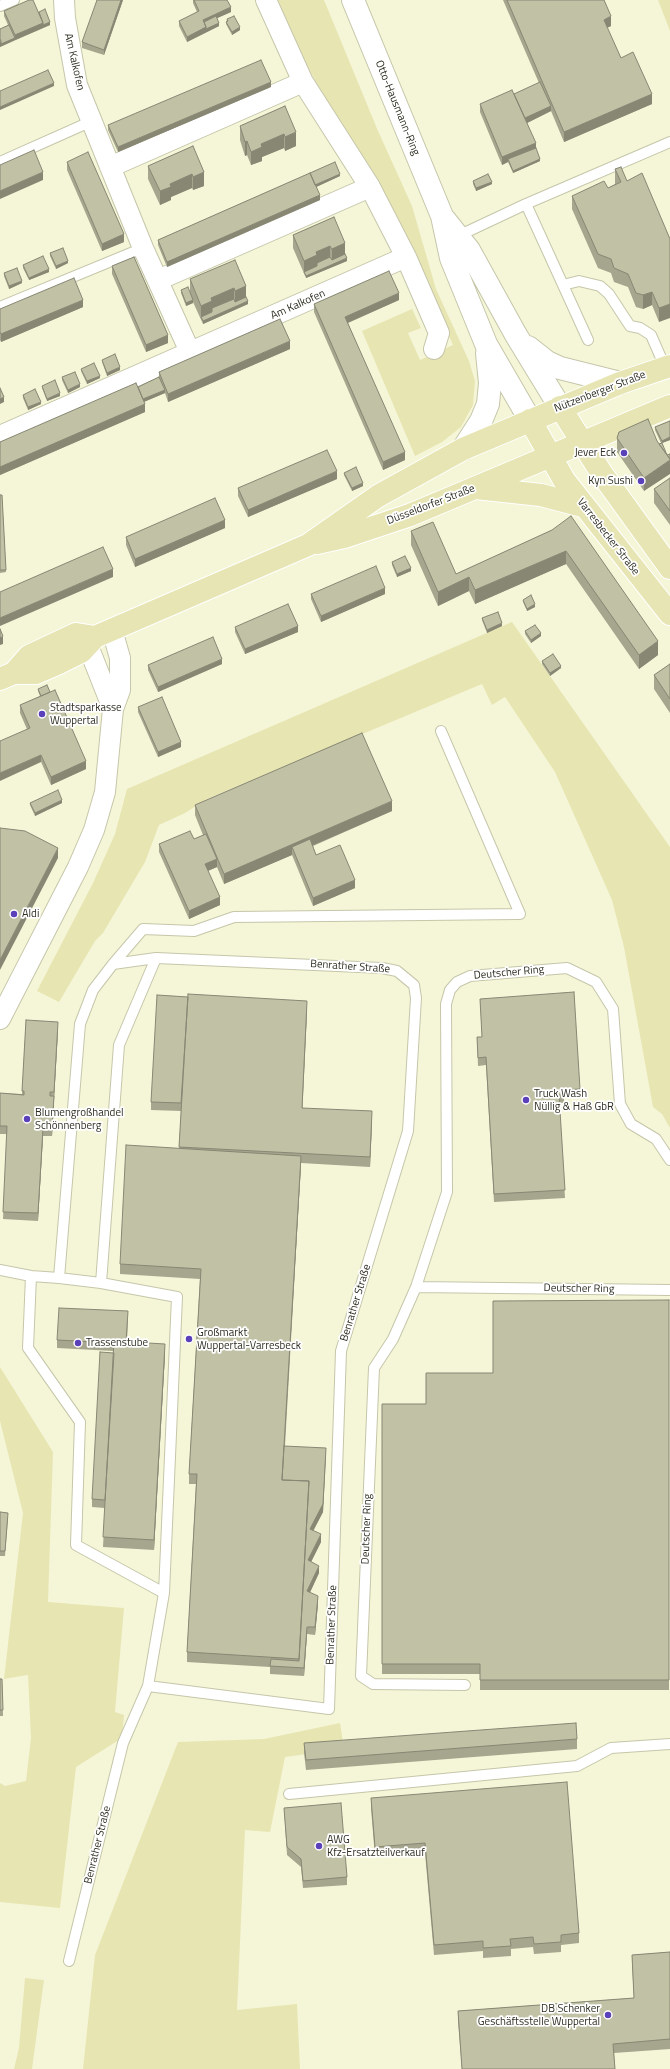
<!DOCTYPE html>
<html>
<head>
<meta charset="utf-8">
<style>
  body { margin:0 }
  canvas { display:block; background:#f5f5d8 }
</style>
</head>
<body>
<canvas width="670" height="2069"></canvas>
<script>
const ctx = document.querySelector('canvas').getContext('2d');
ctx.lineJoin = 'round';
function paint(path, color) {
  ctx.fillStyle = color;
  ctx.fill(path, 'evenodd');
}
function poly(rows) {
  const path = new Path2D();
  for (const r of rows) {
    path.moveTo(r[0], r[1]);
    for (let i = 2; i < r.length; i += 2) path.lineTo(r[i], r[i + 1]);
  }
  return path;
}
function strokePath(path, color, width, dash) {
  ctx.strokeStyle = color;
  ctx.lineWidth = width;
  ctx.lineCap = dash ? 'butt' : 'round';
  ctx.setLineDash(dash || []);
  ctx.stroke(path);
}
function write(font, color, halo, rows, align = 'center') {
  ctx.font = font + ' "Titillium Web",sans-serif';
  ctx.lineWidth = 3.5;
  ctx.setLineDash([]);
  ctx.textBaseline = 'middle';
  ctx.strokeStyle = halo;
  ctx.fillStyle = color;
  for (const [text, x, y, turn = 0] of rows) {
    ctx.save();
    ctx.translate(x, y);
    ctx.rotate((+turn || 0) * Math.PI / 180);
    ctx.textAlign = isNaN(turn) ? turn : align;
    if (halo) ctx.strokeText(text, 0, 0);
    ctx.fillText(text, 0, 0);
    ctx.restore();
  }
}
paint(poly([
  [276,0,324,0,378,131,412,206,436,289,469,361,475,381,473,405,461,427,442,442,415,456,362,331,412,309,421,328,408,333,420,360,453,345,415,260,384,197,318,86,298,48],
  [658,0,670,0,670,31],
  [512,622,670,847,670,1128,662,1114,653,1107,624,947,612,900,555,772,505,697,492,705,482,684,207,799,185,813,159,825,145,862,103,933,95,941,59,1002,37,991,93,883,115,834,127,789],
  [0,1367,53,1452,48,1602,124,1608,115,1712,124,1715,122,1738,76,1767,60,1908,0,1902,0,1783,5,1786,26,1781,31,1738,28,1675,4,1679,23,1513,0,1421],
  [340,1723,344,1749,285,1757,270,1832,245,1830,237,2010,297,2004,300,2069,83,2069,95,1955,178,1742,264,1739],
  [25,1978,44,1980,32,2069,14,2069,19,2048]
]), '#e7e6b2');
const service = poly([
  [0,6,14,0],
  [0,162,92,121],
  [526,204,670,142],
  [458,236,526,204,563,285,579,281,600,286,609,294,630,326,640,328,651,335,665,367],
  [563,285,588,340],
  [0,307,143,248],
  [113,964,143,929,194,931,234,917,520,914,441,731],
  [0,1270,31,1276,59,1278,80,1024,93,990,113,964,156,958,382,968,397,971,414,985,416,998,408,1131,341,1351,329,1709,148,1686],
  [31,1276,28,1348,80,1422,76,1545,164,1593,148,1686,123,1743,69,1961],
  [59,1278,101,1283,177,1297,164,1593],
  [101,1283,119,1045,156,958],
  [416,1287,670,1290],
  [465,1685,373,1684,361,1676,374,1368,393,1339,416,1287,447,1192,446,1004,450,990,457,982,470,976,567,968,596,982,613,1009,620,1104,631,1124,656,1139,670,1160],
  [289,1794,577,1766,611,1748,670,1744]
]);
const minor = poly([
  [64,0,65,18,77,85,143,248,190,352],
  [266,0,303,82,370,187,406,257,439,333,434,349],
  [110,167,303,82],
  [158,280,370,187],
  [0,436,406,257],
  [88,646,113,709,120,690,120,658,112,630],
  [0,1019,78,867,94,830,105,792,113,709]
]);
const tertiary = poly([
  [353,0,442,216,451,258,486,344,530,420],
  [445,220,469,250,516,335,560,407],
  [528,347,547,362,560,368,620,383],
  [463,449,481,421,488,404,490,383,487,353]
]);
const primary = poly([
  [560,407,602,474,670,568],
  [530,420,564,480,670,614],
  [476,488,541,495,583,506],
  [317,543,344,537,410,515,670,406],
  [14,673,36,673,59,663,81,652,95,637,308,545,378,496,463,449,620,383,670,366],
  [0,679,14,673,29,656,76,634,95,637]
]);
strokePath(service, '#c6c6aa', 12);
strokePath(minor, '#c6c6aa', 22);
strokePath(tertiary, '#c6c6aa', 24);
strokePath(primary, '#fff', 24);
strokePath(service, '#fff', 10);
strokePath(minor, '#fff', 20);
strokePath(tertiary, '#fff', 22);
strokePath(primary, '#e6e5b3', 22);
paint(poly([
  [123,0,104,55,82,48,82,42],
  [193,0,227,0,231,12,217,18,219,26,187,42,179,26,179,21,197,12,193,3],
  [503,0,604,0,611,26,607,28,621,58,652,104,564,142,551,111,527,123,540,161,513,173,508,162,502,165,480,112,480,104,514,94,539,83],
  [4,11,39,12,50,25,0,47,0,29,8,25,4,16],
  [227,19,240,30,232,35,226,24],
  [271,87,118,152,108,130,108,125],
  [285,106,296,146,285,151,284,148,262,157,262,161,251,165,247,155,245,156,240,140,240,126],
  [193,146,204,186,193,190,192,188,171,197,171,200,160,205,148,179,148,166],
  [67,162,124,242,102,251,67,170],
  [615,169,627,181,670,239,659,322,652,305,643,309,636,307,628,287,614,282,611,273,598,268,572,209,572,196,608,188,615,184],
  [310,173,340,176,316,187,320,200,167,267,158,245,158,240],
  [473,181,492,184,476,191,473,184],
  [334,217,347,261,306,278,293,248,293,235],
  [50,253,68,263,56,269,50,256],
  [23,265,49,272,29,280,23,268],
  [112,266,168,343,146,352,112,274],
  [4,273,22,283,9,289,4,276],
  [190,279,246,286,246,297,248,304,203,324,193,302,193,303,186,306,181,293,181,290,190,292],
  [399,300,348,323,405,460,383,470,314,312,314,304],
  [83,307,1,342,0,340,0,309],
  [290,349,168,402,165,393,144,402,145,412,0,475,0,442,138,387,159,377,159,372],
  [102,360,120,370,107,376,102,362],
  [81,369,100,378,87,384,81,371],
  [62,377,80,387,68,393,62,380],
  [42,386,60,396,47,401,42,388],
  [23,395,41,404,28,410,23,398],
  [670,421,670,440,662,443,644,491,617,452,617,438,657,441,659,444,661,443,655,430,655,427],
  [344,473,363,486,352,491,344,475],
  [670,478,670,525,654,503,654,489],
  [337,479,248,517,238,496,238,488],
  [0,495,2,495,6,572,0,573],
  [225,528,135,567,126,545,126,537],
  [552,530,658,655,639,669,566,564,475,604,469,591,438,606,411,545,411,531,456,574],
  [392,562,411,571,397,577,392,565],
  [311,594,385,594,321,622,311,599],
  [523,600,535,607,527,611,523,602],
  [482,618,502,626,487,633,482,620],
  [235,627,298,632,245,654,235,632],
  [525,631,541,636,531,643,525,634],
  [542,661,561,668,550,676,542,664],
  [222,664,158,692,148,670,148,665],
  [670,664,670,713,654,689,654,675],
  [38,689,86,769,51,785,20,713,20,705,40,696,38,691],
  [138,707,181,747,158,757,138,712],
  [30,803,62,803,35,816,30,805],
  [195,805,392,811,313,846,316,855,355,888,313,906,292,855,224,884,217,867,208,871,220,905,189,919,159,852,159,844,194,839,203,835,195,815],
  [480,999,580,1089,580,1097,564,1098,564,1103,559,1103,565,1198,494,1202,486,1065,478,1066,477,1037,482,1037],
  [307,1011,302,1108,372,1121,370,1167,301,1163,285,1446,326,1456,323,1512,313,1531,321,1542,311,1562,319,1573,310,1592,318,1604,315,1635,307,1634,304,1676,270,1674,270,1667,187,1662,187,1652,196,1484,189,1484,189,1474,200,1279,120,1274,120,1264,179,1149,181,1111,151,1110,151,1102],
  [26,1020,58,1030,52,1136,43,1136,38,1221,3,1219,7,1134,0,1134,0,1093,22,1094],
  [669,1300,669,1690,480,1690,480,1674,382,1674,382,1404,426,1404,493,1373],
  [128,1319,127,1342,165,1354,154,1550,103,1547,105,1508,92,1507,92,1499,114,1351,57,1348,57,1340],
  [0,1512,8,1518,5,1556,0,1556],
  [0,1679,2,1679,3,1716,0,1716],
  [577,1739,577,1749,306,1770,304,1753,304,1743],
  [371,1798,579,1933,579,1943,561,1945,561,1952,534,1954,533,1947,511,1949,511,1956,483,1958,483,1951,434,1955,425,1853,375,1857,371,1808],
  [284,1808,347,1877,347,1885,303,1888,301,1867,287,1855],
  [670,1952,670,2049,614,2053,615,2069,462,2069,458,2021,458,2011,634,1998,632,1965,632,1955]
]), '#a6a68e');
paint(poly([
  [121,0,123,0,104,55,104,50],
  [231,7,231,12,204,24,203,20],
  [611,16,611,26,604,29,604,20],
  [50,22,50,25,15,40,15,35,43,23],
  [219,23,219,26,187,42,187,37,206,27],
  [240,27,240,30,232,35,232,32],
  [15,38,15,40,0,47,0,42],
  [271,82,271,87,118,152,118,147],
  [54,83,54,86,0,110,0,107],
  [652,94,652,104,564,142,564,132],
  [551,106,551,111,525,124,525,118],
  [296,132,296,146,285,151,285,137],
  [284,134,284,148,262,157,262,161,251,165,251,152,261,144],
  [247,141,247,155,245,156,245,142],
  [536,143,536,150,508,159,508,162,502,165,502,157],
  [540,159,540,161,513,173,513,171],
  [43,172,43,180,0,199,0,191],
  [204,172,204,186,193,190,193,177],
  [192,174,192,188,171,197,171,200,160,205,160,191,170,184],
  [340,174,340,176,314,188,314,185],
  [492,182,492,184,476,191,476,188],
  [320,195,320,200,167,267,167,262],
  [124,234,124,242,102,251,102,244],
  [345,243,345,257,332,263,332,249],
  [330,246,330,260,317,269,304,272,304,261,316,252],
  [347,258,347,261,306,278,306,276],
  [68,261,68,263,56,269,56,266],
  [49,269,49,272,29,280,29,278],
  [22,281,22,283,9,289,9,286],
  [246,286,246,300,235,304,235,291],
  [234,288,234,302,212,315,201,317,201,306,211,298],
  [652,292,652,305,643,309,643,295],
  [399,293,399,300,345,324,345,317],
  [83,300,83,307,1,342,1,334],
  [193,300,193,303,186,306,186,303],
  [248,301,248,304,203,324,203,321],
  [670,304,670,318,659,322,659,308],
  [168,335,168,343,146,352,146,345],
  [290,341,290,349,168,402,168,394],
  [120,367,120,370,107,376,107,373],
  [100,376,100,378,87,384,87,381],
  [80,384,80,387,68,393,68,390],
  [165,390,165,393,141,403,141,400],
  [60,393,60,396,47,401,47,399],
  [4,397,4,402,0,404,0,399],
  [41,402,41,404,28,410,28,407],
  [145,404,145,412,0,475,0,467],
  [670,437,670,440,662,443,662,441],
  [405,452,405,460,383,470,383,462],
  [670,460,670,474,644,491,644,478],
  [337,471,337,479,248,517,248,510],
  [363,483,363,486,352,491,352,488],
  [225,520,225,528,135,567,135,559],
  [566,551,566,564,475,604,475,590],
  [411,568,411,571,397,577,397,574],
  [113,569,113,577,0,626,0,618],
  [469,577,469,591,438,606,438,592],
  [385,588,385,594,321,622,321,616],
  [535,604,535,607,527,611,527,609],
  [502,623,502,626,487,633,487,630],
  [298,626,298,632,245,654,245,649],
  [541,633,541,636,531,643,531,640],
  [3,636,3,644,0,645,0,638],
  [658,641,658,655,639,669,639,655],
  [222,659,222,664,158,692,158,687],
  [561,666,561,668,550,676,550,673],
  [181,742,181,747,158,757,158,752],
  [41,755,41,762,0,781,0,773],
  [86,761,86,769,51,785,51,777],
  [62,800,62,803,35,816,35,813],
  [392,801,392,811,295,853,292,847,292,855,224,884,224,874],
  [58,848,58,858,0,970,0,960],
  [217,859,217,867,205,872,205,864],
  [355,880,355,888,313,906,313,898],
  [220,897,220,905,189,919,189,911],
  [307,1001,307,1011,302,1118,302,1108],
  [58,1022,58,1030,54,1100,54,1092],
  [54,1096,54,1104,52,1136,52,1129],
  [372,1111,372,1121,370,1167,370,1157],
  [43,1128,43,1136,38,1221,38,1213],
  [301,1156,301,1166,282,1482],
  [165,1344,165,1354,154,1550,154,1540],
  [326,1448,323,1512,310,1537,310,1529],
  [321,1534,321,1542,308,1568,308,1560],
  [319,1566,319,1573,307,1599,307,1591],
  [318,1596,318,1604,315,1635,315,1627],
  [307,1627,307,1634,304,1676,304,1668]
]), '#878774');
const building = poly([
  [29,0,33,0,43,23,15,35,4,11,29,0],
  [97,0,121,0,104,50,82,42,97,0],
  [194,0,227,0,231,7,203,20,206,27,187,37,179,21,199,11,194,0],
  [507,0,604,0,611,16,604,20,621,58,633,52,652,94,564,132,507,0],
  [45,9,50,22,43,25,43,23,39,12,45,9],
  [216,16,219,23,206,29,206,27,204,22,216,16],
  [234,16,240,27,232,32,226,22,228,21,227,19,234,16],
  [9,25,15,38,1,44,1,41,0,39,0,29,9,25],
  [261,60,271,82,118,147,108,125,261,60],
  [48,70,54,83,0,107,0,91,48,70],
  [540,82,551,106,525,118,514,94,540,82],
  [512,90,536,143,502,157,480,104,512,90],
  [285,106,296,132,285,137,284,134,261,144,262,147,251,152,247,141,245,142,240,126,285,106],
  [193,146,204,172,193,177,192,174,170,184,171,187,160,191,148,166,193,146],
  [536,148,540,159,513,171,508,159,536,148],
  [34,150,43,172,0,191,0,165,34,150],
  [88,152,124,234,102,244,67,162,88,152],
  [335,162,340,174,315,185,310,173,335,162],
  [621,167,627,181,642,173,670,239,670,304,659,308,652,292,643,295,636,293,628,274,614,268,611,259,598,254,572,196,604,181,608,188,621,182,615,169,621,167],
  [310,173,320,195,167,262,158,240,310,173],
  [488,174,492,182,476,188,473,181,488,174],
  [334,217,345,243,332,249,330,246,316,252,317,255,304,261,293,235,334,217],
  [63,248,68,261,56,266,50,253,63,248],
  [345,254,347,258,306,276,304,272,317,266,317,263,330,257,332,260,345,254],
  [43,256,49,269,29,278,23,265,43,256],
  [134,257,168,335,146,345,112,266,134,257],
  [235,260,246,286,235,291,234,288,211,298,212,301,201,306,190,279,235,260],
  [17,268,22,281,9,286,4,273,17,268],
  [389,271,399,293,345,317,405,452,383,462,314,304,389,271],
  [74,278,83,300,1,334,0,332,0,309,74,278],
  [188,287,193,300,186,303,181,290,188,287],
  [246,297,248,301,203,321,201,317,212,312,212,308,234,299,235,302,246,297],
  [280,319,290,341,168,394,159,372,280,319],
  [115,354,120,367,107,373,102,360,115,354],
  [94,363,100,376,87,381,81,369,94,363],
  [75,372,80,384,68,390,62,377,75,372],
  [159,377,165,390,143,399,138,387,159,377],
  [55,380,60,393,47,399,42,386,55,380],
  [136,383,145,404,0,467,0,442,136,383],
  [0,388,4,397,0,399,0,388],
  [35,389,41,402,28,407,23,395,35,389],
  [648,419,657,441,670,459,670,460,644,478,617,438,619,432,648,419],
  [670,421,670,437,662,441,655,427,670,421],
  [662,443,667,455,659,444,662,443],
  [327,450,337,471,248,510,238,488,327,450],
  [670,454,670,459,667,455,670,454],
  [356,467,363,483,352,488,344,473,356,467],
  [670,478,670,511,654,489,670,478],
  [0,495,2,495,6,570,0,570,0,495],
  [215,498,225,520,135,559,126,537,215,498],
  [571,516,658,641,639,655,566,551,475,590,469,577,438,592,411,531,433,522,456,574,552,530,571,516],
  [103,547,113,569,0,618,0,592,103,547],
  [405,556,411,568,397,574,392,562,405,556],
  [376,566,385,588,321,616,311,594,376,566],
  [531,595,535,604,527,609,523,600,531,595],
  [288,604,298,626,245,649,235,627,288,604],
  [498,612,502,623,487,630,482,618,498,612],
  [535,625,541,633,531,640,525,631,535,625],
  [0,629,3,636,0,638,0,629],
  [213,637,222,659,158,687,148,665,213,637],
  [553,654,561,666,550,673,542,661,553,654],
  [670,664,670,699,654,675,670,664],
  [47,685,50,692,41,696,38,689,47,685],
  [55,690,86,761,51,777,41,755,0,773,0,741,30,728,20,705,55,690],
  [162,697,181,742,158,752,138,707,162,697],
  [362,733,392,801,224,874,195,805,362,733],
  [58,790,62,800,35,813,30,803,58,790],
  [0,828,25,831,58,848,0,960,0,828],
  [190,831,194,839,206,834,217,859,205,864,220,897,189,911,159,844,190,831],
  [310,839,316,855,340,845,355,880,313,898,292,847,310,839],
  [574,992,580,1089,564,1090,564,1095,559,1095,565,1190,494,1194,486,1057,478,1058,477,1037,482,1037,480,999,574,992],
  [188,994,307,1001,302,1108,372,1111,370,1157,179,1147,188,994],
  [157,995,188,997,181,1103,151,1102,157,995],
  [26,1020,58,1022,54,1092,50,1092,50,1096,54,1096,52,1129,43,1128,38,1213,3,1212,7,1126,0,1126,0,1093,24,1095,24,1091,22,1091,26,1020],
  [126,1145,301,1156,282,1480,309,1481,299,1659,187,1652,197,1474,189,1474,201,1269,120,1264,126,1145],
  [669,1300,669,1680,480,1680,480,1664,382,1664,382,1404,426,1404,426,1373,493,1373,493,1301,669,1300],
  [59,1308,128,1311,126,1342,114,1341,114,1343,57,1340,59,1308],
  [114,1341,165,1344,154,1540,103,1537,114,1341],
  [100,1352,114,1353,105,1500,92,1499,100,1352],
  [284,1446,326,1448,323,1504,310,1529,321,1534,308,1560,319,1566,307,1591,318,1596,315,1627,307,1627,304,1668,270,1666,271,1659,299,1661,309,1481,282,1480,284,1446],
  [0,1512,8,1513,5,1551,0,1551,0,1512],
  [0,1679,2,1679,3,1710,0,1710,0,1679],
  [576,1723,577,1739,306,1760,304,1743,576,1723],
  [567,1782,579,1933,561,1935,561,1942,534,1944,533,1937,510,1939,511,1946,483,1948,483,1941,434,1945,425,1843,375,1847,371,1798,567,1782],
  [341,1803,347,1877,303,1881,301,1859,287,1847,284,1808,341,1803],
  [670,1952,670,2039,613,2044,615,2069,462,2069,458,2011,634,1998,632,1955,670,1952]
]);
paint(building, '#c1c1a5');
strokePath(building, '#878774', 1);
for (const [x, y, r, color] of [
  [624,453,4,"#5a41b9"],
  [641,481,4,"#5a41b9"],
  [42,714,4,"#5a41b9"],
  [14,914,4,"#5a41b9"],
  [526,1100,4,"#5a41b9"],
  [27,1119,4,"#5a41b9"],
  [189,1339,4,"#5a41b9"],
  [78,1343,4,"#5a41b9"],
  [319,1846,4,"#5a41b9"],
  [608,2015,4,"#5a41b9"]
]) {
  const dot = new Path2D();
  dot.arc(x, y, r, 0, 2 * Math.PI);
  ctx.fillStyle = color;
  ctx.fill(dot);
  strokePath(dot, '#fff', 1.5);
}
write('11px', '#2e2e23', '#fff', [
  ["Am Kalkofen",74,62,77],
  ["Otto-Hausmann-Ring",397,108,68],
  ["Am Kalkofen",298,305,-24],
  ["Nützenberger Straße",600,392,-21],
  ["Düsseldorfer Straße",431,505,-21],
  ["Varresbecker Straße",608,537,52],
  ["Benrather Straße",350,967,4],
  ["Deutscher Ring",509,973,-5],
  ["Deutscher Ring",579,1289,1],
  ["Benrather Straße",356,1303,-73],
  ["Deutscher Ring",367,1529,-88],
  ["Benrather Straße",332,1625,-88],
  ["Benrather Straße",98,1845,-76]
]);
write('11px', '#2e2e23', '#fff', [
  ["Jever Eck",616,453,"right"],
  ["Kyn Sushi",633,481,"right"],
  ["Stadtsparkasse",50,708],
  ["Wuppertal",50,721],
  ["Aldi",22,914],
  ["Truck Wash",534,1094],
  ["Nüllig & Haß GbR",534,1107],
  ["Blumengroßhandel",35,1113],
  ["Schönnenberg",35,1126],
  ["Großmarkt",197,1333],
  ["Wuppertal-Varresbeck",197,1346],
  ["Trassenstube",86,1343],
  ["AWG",327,1840],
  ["Kfz-Ersatzteilverkauf",327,1853],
  ["DB Schenker",600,2009,"right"],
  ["Geschäftsstelle Wuppertal",600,2022,"right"]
], 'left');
</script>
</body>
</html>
